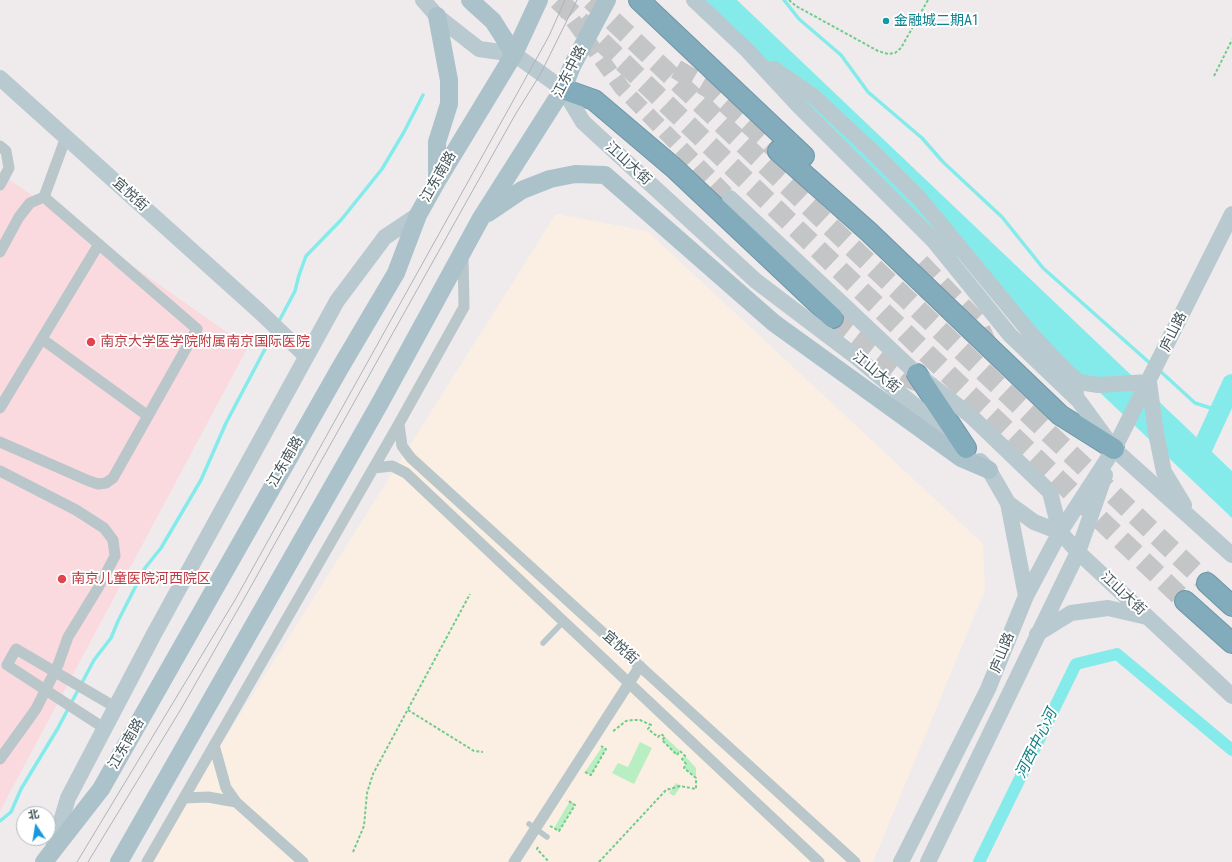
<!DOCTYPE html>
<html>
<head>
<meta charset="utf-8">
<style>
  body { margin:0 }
  #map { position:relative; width:1232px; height:862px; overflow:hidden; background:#efebec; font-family:"Roboto Condensed","Noto Sans SC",sans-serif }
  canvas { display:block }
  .north { position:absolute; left:16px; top:806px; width:40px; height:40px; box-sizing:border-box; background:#fff; border:1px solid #b4bbbd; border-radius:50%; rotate:348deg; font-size:11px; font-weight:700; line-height:16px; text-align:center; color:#445459 }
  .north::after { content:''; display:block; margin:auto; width:14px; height:18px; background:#1898dc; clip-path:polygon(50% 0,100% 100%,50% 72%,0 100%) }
</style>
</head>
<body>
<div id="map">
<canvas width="1232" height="862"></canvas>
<div class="north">北</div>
</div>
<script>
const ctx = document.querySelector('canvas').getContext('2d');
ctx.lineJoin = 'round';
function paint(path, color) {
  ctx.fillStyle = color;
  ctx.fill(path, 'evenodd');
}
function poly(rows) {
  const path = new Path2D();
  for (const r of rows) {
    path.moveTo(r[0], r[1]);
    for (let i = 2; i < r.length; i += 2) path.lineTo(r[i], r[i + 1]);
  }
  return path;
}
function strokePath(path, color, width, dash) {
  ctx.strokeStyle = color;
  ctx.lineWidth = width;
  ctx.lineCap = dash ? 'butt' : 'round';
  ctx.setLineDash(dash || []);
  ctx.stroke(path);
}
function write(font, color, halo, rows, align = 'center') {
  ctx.font = font + ' "Roboto Condensed","Noto Sans SC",sans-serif';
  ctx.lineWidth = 4;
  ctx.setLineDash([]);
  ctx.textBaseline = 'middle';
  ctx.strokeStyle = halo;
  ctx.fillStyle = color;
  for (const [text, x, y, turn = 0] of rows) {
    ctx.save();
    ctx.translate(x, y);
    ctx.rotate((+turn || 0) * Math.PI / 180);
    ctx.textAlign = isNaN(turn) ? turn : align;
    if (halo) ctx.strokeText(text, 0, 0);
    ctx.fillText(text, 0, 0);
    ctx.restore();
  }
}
paint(poly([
  [556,214,647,231,983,544,985,590,873,862,147,862]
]), '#fbefe3');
paint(poly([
  [0,173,248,347,0,811]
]), '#fadade');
paint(poly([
  [665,737,680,751,677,755,662,740],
  [640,742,652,748,634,784,612,773,618,763,628,767],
  [602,747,606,749,591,775,585,772],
  [685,756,696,768,696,778,684,768,686,764,682,759],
  [676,783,681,786,674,796,669,793],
  [570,801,575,805,559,831,554,828]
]), '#b8eec1');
paint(poly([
  [695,0,737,0,1232,471,1232,518,916,218]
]), '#85ebea');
strokePath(poly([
  [784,0,799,19,841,55,868,92,922,138,943,162,1002,217,1043,268,1152,365],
  [278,323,295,291,299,275,306,256,341,220,382,169,404,132,423,95],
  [1159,370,1195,403,1220,411],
  [0,821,11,812,21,789,58,728,94,660,111,638,118,621,145,568,161,548,201,480,226,423,274,332]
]), '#85ebea', 3.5);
strokePath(poly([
  [979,862,1076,664,1117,654,1232,750]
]), '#85ebea', 12);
strokePath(poly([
  [1197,460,1232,384]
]), '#85ebea', 20);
strokePath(poly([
  [559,1,622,88,730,198]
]), '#c4c5c7', 16, [16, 8]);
strokePath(poly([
  [558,0,1185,601],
  [591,0,1207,583],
  [676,69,710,89,778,151],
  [920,263,978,323,988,347],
  [833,318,909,378,933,388]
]), '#c4c5c7', 20, [20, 10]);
const highway = poly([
  [639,0,804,156],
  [563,89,594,100,673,167,833,318],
  [778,151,869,232,1060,415,1114,449],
  [917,374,966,448],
  [1207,583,1232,606],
  [1185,601,1232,643]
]);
strokePath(highway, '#6e96a7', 22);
strokePath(poly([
  [789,0,796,6,878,51,888,54,895,53,901,48,928,0],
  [1214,76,1232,40],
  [408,710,474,751,483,752],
  [585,772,591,775,606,749,601,746],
  [550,826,559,831,575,805,567,800],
  [538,847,537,849,549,862],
  [353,852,364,826,367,793,373,774,470,594],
  [599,862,666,790,680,786,696,789,696,778,684,768,686,764,682,759,685,756,680,751,677,755,662,740,665,737,661,734,658,737,648,729,651,725,640,720,633,720,626,721,612,732]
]), '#70cc8b', 2, [3, 2]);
strokePath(poly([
  [543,643,564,621],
  [529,824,547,837]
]), '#b9c7cb', 5.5);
strokePath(poly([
  [0,146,6,151,9,168,0,185],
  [0,252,19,217,30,203,44,197,66,137],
  [42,339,148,416],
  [0,408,99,244],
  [399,424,402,446,411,458,855,862],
  [0,442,89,481,98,484,106,483,113,478,197,329,44,197],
  [374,468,392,466,406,473,819,862],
  [0,471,76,510,104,528,113,540,115,556,98,588,68,637,58,665,36,709,0,759],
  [104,728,7,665,16,649,115,707],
  [184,798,208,797,236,802,226,788,214,745],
  [236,802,303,862],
  [147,862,397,427,464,307,463,255],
  [514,862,640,666]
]), '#b9c7cb', 11);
strokePath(poly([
  [423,0,437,16,479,49,514,54,563,89,583,122,756,281,855,356,955,439],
  [694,0,747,50,797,104,933,240,1010,335,1079,401,1114,449,1232,555],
  [774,69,813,96,871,150,920,199,1032,335,1067,372,1076,394],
  [0,78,259,311,306,356],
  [730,198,917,374,971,416,1050,492,1060,532],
  [1067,372,1079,382,1098,385,1149,382],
  [1149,382,1156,433,1164,472,1184,505],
  [980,461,989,470,1008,503,1034,522,1060,532,1078,552,1232,696],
  [1008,503,1026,596],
  [1037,634,1071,613,1108,608,1147,617],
  [53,848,68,798,154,634,337,301,385,237,418,215],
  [901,862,988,689,1026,596,1060,532,1114,449,1232,214],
  [928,862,1078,552,1105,475]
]), '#b9c9d0', 16);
strokePath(poly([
  [470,0,493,21,514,54],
  [437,180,437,142,449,104,449,80,437,16],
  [488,213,522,190,550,179,575,174,605,175,774,323,961,458,989,470],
  [44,862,101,789,340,368,396,273,418,215,437,181,514,54,539,0],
  [119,862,380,403,481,218,563,89,572,66,607,0]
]), '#abc2cb', 18);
strokePath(highway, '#82abbc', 20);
strokePath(poly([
  [77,862,235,600,508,110,549,36,565,0],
  [88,862,181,709,245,597,515,115,541,73,577,0]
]), '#aeb3b6', 1);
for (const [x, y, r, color] of [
  [886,21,4,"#0f9aa8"],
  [91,342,5,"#e0444e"],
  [62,579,5,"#e0444e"]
]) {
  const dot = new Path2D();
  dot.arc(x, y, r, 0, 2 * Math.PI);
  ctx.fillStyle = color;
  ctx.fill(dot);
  strokePath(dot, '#fff', 1.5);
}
write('14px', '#0d838f', '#fff', [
  ["金融城二期A1",894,21]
], 'left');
write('14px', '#445459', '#fff', [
  ["江东中路",570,72,-63],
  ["江山大街",628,164,42],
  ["江东南路",439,177,-60],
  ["宜悦街",130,195,42],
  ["庐山路",1174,332,-64],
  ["江山大街",876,373,39],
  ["江东南路",286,462,-60],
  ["江山大街",1123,594,43],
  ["宜悦街",620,648,42],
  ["庐山路",1003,653,-68],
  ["江东南路",127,744,-60]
]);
write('14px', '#be3a42', '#fff', [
  ["南京大学医学院附属南京国际医院",100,342],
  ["南京儿童医院河西院区",71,579]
], 'left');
write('italic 15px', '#0d7f7e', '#fff', [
  ["河西中心河",1037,744,-64]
]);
</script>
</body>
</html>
